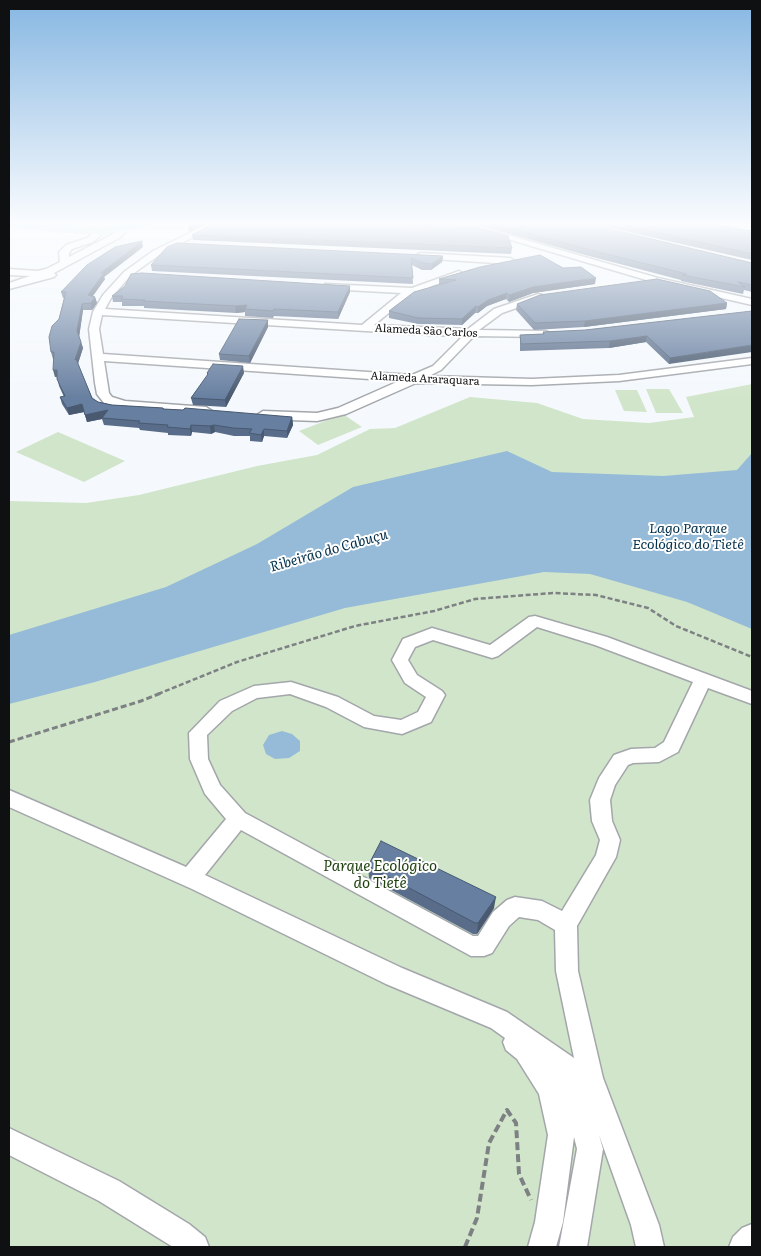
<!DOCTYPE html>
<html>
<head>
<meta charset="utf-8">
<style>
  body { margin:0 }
  #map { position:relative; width:761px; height:1256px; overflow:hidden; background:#f5f9fd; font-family:Literata,serif }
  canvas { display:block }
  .frame { position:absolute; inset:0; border:10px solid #0f1011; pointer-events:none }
</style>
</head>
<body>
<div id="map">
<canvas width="761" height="1256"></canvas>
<div class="frame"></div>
</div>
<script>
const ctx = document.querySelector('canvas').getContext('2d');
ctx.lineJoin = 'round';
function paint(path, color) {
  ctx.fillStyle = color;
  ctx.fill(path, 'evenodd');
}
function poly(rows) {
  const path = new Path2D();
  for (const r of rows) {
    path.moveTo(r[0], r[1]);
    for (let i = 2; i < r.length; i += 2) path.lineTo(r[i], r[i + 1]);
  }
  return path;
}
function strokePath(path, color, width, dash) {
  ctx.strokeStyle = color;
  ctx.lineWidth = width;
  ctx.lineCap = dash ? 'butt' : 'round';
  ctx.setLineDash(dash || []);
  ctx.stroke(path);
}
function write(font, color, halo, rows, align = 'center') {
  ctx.font = font + ' Literata,serif';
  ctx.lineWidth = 4;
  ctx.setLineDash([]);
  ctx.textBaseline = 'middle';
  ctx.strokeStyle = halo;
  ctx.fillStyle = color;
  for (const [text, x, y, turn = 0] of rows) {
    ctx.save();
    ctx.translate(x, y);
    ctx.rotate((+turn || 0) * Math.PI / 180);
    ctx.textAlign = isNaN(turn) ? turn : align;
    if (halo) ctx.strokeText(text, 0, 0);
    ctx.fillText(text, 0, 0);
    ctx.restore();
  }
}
paint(poly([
  [752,384,752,1247,9,1247,9,501,86,503,139,495,257,466,317,455,370,429,395,428,470,397,537,403,583,419,649,423,694,417,686,397],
  [646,389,669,389,683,413,656,413],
  [615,390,637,390,647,412,624,411],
  [343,414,362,427,318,445,299,431],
  [58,432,125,461,84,482,16,452]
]), '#d1e5ca');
paint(poly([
  [507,451,552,472,663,476,737,470,752,453,752,629,687,602,590,574,544,572,345,608,95,682,9,704,9,635,166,587,257,544,353,487],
  [282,731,292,734,300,741,300,751,289,758,275,759,266,754,263,745,269,735]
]), '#95bbd8');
const minor = poly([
  [127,224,131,227,119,238,54,273,56,275,54,277,9,289,9,283,30,276,9,275,9,269,37,271,46,269,60,262,59,252,66,245,87,238,95,232,102,234,93,242,72,249,69,253,69,257,113,234,127,224],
  [208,224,218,224,159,255,130,276,111,298,105,309,362,325,401,293,328,289,325,288,325,284,412,288,459,271,464,274,462,276,434,285,407,298,374,325,468,329,494,309,538,294,542,295,542,299,502,313,479,330,546,331,551,334,546,337,474,336,441,370,429,376,532,379,619,375,752,358,752,364,619,381,532,385,416,383,346,414,317,421,263,419,257,415,263,411,317,413,338,408,399,381,104,361,109,393,112,397,125,401,206,407,212,411,206,415,124,409,104,403,97,394,95,383,89,329,93,312,103,295,124,272,153,251,208,224],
  [102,315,431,335,463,336,433,366,412,375,103,354,99,329,102,315],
  [457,224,469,224,658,278,752,299,752,305,653,282,457,224],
  [421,253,510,258,515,261,510,264,418,258,418,254,421,253],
  [535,616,607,637,752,691,752,704,708,688,678,752,659,762,633,763,628,765,615,785,610,800,612,821,620,840,616,857,577,926,578,971,603,1078,659,1225,664,1247,636,1247,631,1225,599,1135,603,1149,587,1247,559,1247,577,1149,574,1137,563,1222,556,1247,528,1247,535,1222,548,1135,539,1094,517,1059,506,1050,503,1042,505,1038,491,1028,386,984,192,889,9,807,9,790,186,867,226,819,205,794,190,759,189,733,220,701,254,686,291,682,338,697,374,716,401,720,418,712,426,697,405,683,392,660,403,639,432,628,490,645,529,617,535,616],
  [537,627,595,645,693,682,664,742,655,748,631,749,614,755,599,778,590,800,592,821,600,840,596,855,562,911,542,901,515,897,507,900,493,912,478,936,473,936,245,813,220,785,208,759,207,735,232,711,257,698,290,694,326,707,364,727,402,734,431,722,445,695,442,691,417,675,408,660,415,647,433,640,492,658,498,656,537,627],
  [241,830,471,956,484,956,492,953,509,926,519,917,538,920,555,930,556,971,574,1058,507,1012,402,968,205,875,241,830],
  [9,1128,119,1181,189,1224,205,1237,209,1247,173,1247,99,1201,9,1155,9,1128],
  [752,1224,752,1247,729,1247,733,1237,742,1228,752,1224]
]);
const major = poly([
  [9,224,49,224,102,228,126,224,149,224,143,227,102,234,10,227,9,224]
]);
strokePath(minor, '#a3a6aa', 3);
strokePath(major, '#d4d4d4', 3);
strokePath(poly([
  [158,694,237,662,355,626,434,611,475,599,553,593,596,595,648,608,676,626,752,657]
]), '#7e8183', 2.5, [5, 2.5]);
strokePath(poly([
  [9,742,141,701,161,693]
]), '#7e8183', 3, [6, 3]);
strokePath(poly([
  [465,1247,477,1218,489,1143,507,1110,516,1123,519,1174,531,1200]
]), '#7e8183', 4, [8, 4]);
paint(minor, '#fff');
paint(major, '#b6ecd5');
paint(poly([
  [474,224,589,224,752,263,752,292,744,290,743,294,681,281,681,280,589,256],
  [593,224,711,224,752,231,752,260],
  [192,235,512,248,511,254,193,240],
  [143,247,104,277,105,279,93,296,95,297,97,303,92,310,83,310,79,336,83,348,78,363,92,398,98,402,112,405,163,408,164,409,292,417,293,425,287,438,264,436,262,442,250,441,250,436,234,436,215,432,211,434,192,432,191,436,168,435,168,433,140,430,139,428,104,425,102,419,87,422,84,412,69,415,62,404,60,397,64,397,59,386,57,377,55,377,54,359,53,359,51,352,64,298,63,298,61,292],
  [443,256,442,262,431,270,422,270,412,265,413,284,152,271,151,265],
  [563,268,595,284,533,293,509,302,506,299,487,306,478,313,475,313,462,325,418,324,389,318,389,311,439,285,439,279],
  [350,292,338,319,274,316,273,318,245,316,245,312,236,313,144,308,144,306,122,306,122,302,113,302,112,296],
  [727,303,726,309,584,327,534,330,516,310,517,304],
  [752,311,669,364,646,342,609,348,520,351,520,335,543,334,543,332,585,330],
  [268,320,268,327,250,363,220,360,219,354],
  [207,373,244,373,226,407,193,405,191,398,207,376],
  [368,866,494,908,477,934,473,934,369,878]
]), '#596d8a');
paint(poly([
  [192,224,205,224,189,232,188,226],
  [142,241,143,247,104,277,105,279,89,301,88,295,101,273],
  [443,256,442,262,431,270,432,264],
  [596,278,595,284,533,293,509,302,509,295,533,287],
  [350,286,350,292,338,319,338,312],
  [507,293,506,299,487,306,478,313,478,307,488,300],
  [95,297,97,303,92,310,91,303],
  [727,303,726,309,584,327,585,321],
  [82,304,83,310,79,338,77,331],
  [247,305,245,309,245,312,236,313,235,306],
  [476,306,475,313,462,325,462,319],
  [268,320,268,327,250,363,249,356],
  [647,336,646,342,609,348,610,341],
  [81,342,83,348,77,367,75,360],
  [752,345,752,352,669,364,670,358],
  [243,366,244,373,226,407,225,400],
  [53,370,57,370,59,376,55,377],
  [82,404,84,412,69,415,67,408],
  [108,410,102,418,102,419,87,422,85,415],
  [292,417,293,425,287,438,287,431],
  [191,425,192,432,191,436,190,429],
  [214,425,215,432,211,434,210,426],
  [264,429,264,436,262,442,261,435],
  [496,897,494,908,477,934,478,923]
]), '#485970');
const building = poly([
  [212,224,406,224,473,226,508,236,512,248,192,235,212,224],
  [495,224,589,224,752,263,752,285,738,282,745,287,682,275,687,274,590,250,495,224],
  [620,224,711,224,752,231,752,254,620,224],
  [142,241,101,273,104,273,88,295,95,297,91,303,82,304,77,331,81,342,75,360,76,359,92,398,98,402,112,405,163,408,163,409,183,410,185,408,292,417,287,431,264,429,261,435,249,433,252,429,233,428,214,425,210,426,191,425,190,429,167,427,168,425,138,423,140,421,102,418,108,410,85,415,82,404,67,408,60,397,65,396,57,379,57,370,53,370,54,352,51,352,49,337,52,326,59,319,66,292,61,292,87,265,115,247,142,241],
  [177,243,443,256,432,264,423,263,411,258,413,278,151,265,167,247,177,243],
  [540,255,563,268,581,267,596,278,533,287,509,295,507,293,488,300,478,307,476,306,462,319,418,318,389,311,414,292,456,280,439,279,480,267,540,255],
  [142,273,350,286,338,312,274,309,273,311,245,309,247,305,235,306,143,301,145,300,121,299,123,296,112,296,125,286,131,274,142,273],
  [657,279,710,291,727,303,585,321,535,323,517,304,540,295,657,279],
  [752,311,752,345,670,358,647,336,610,341,521,344,520,335,544,334,543,332,585,330,752,311],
  [239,319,268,320,249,356,219,354,239,319],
  [213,364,243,366,225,400,191,398,208,374,207,373,213,364],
  [381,841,496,897,478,923,475,923,368,866,381,841]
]);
paint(building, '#677fa0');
strokePath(building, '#485970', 1);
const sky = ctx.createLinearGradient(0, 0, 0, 399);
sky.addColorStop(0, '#87b7e2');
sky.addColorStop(0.56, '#fafcfe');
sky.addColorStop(1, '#fafcfe00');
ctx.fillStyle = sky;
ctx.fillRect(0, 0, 761, 399);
write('11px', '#0f1011', '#fff', [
  ["Alameda São Carlos",426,331,3],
  ["Alameda Araraquara",425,379,3]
]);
write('italic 14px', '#002f4b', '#fff', [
  ["Lago Parque",688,529],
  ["Ecológico do Tietê",688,545],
  ["Ribeirão do Cabuçu",329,551,-16]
]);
write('italic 15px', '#1c3f0d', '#fff', [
  ["Parque Ecológico",380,867],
  ["do Tietê",380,884]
]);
</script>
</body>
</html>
